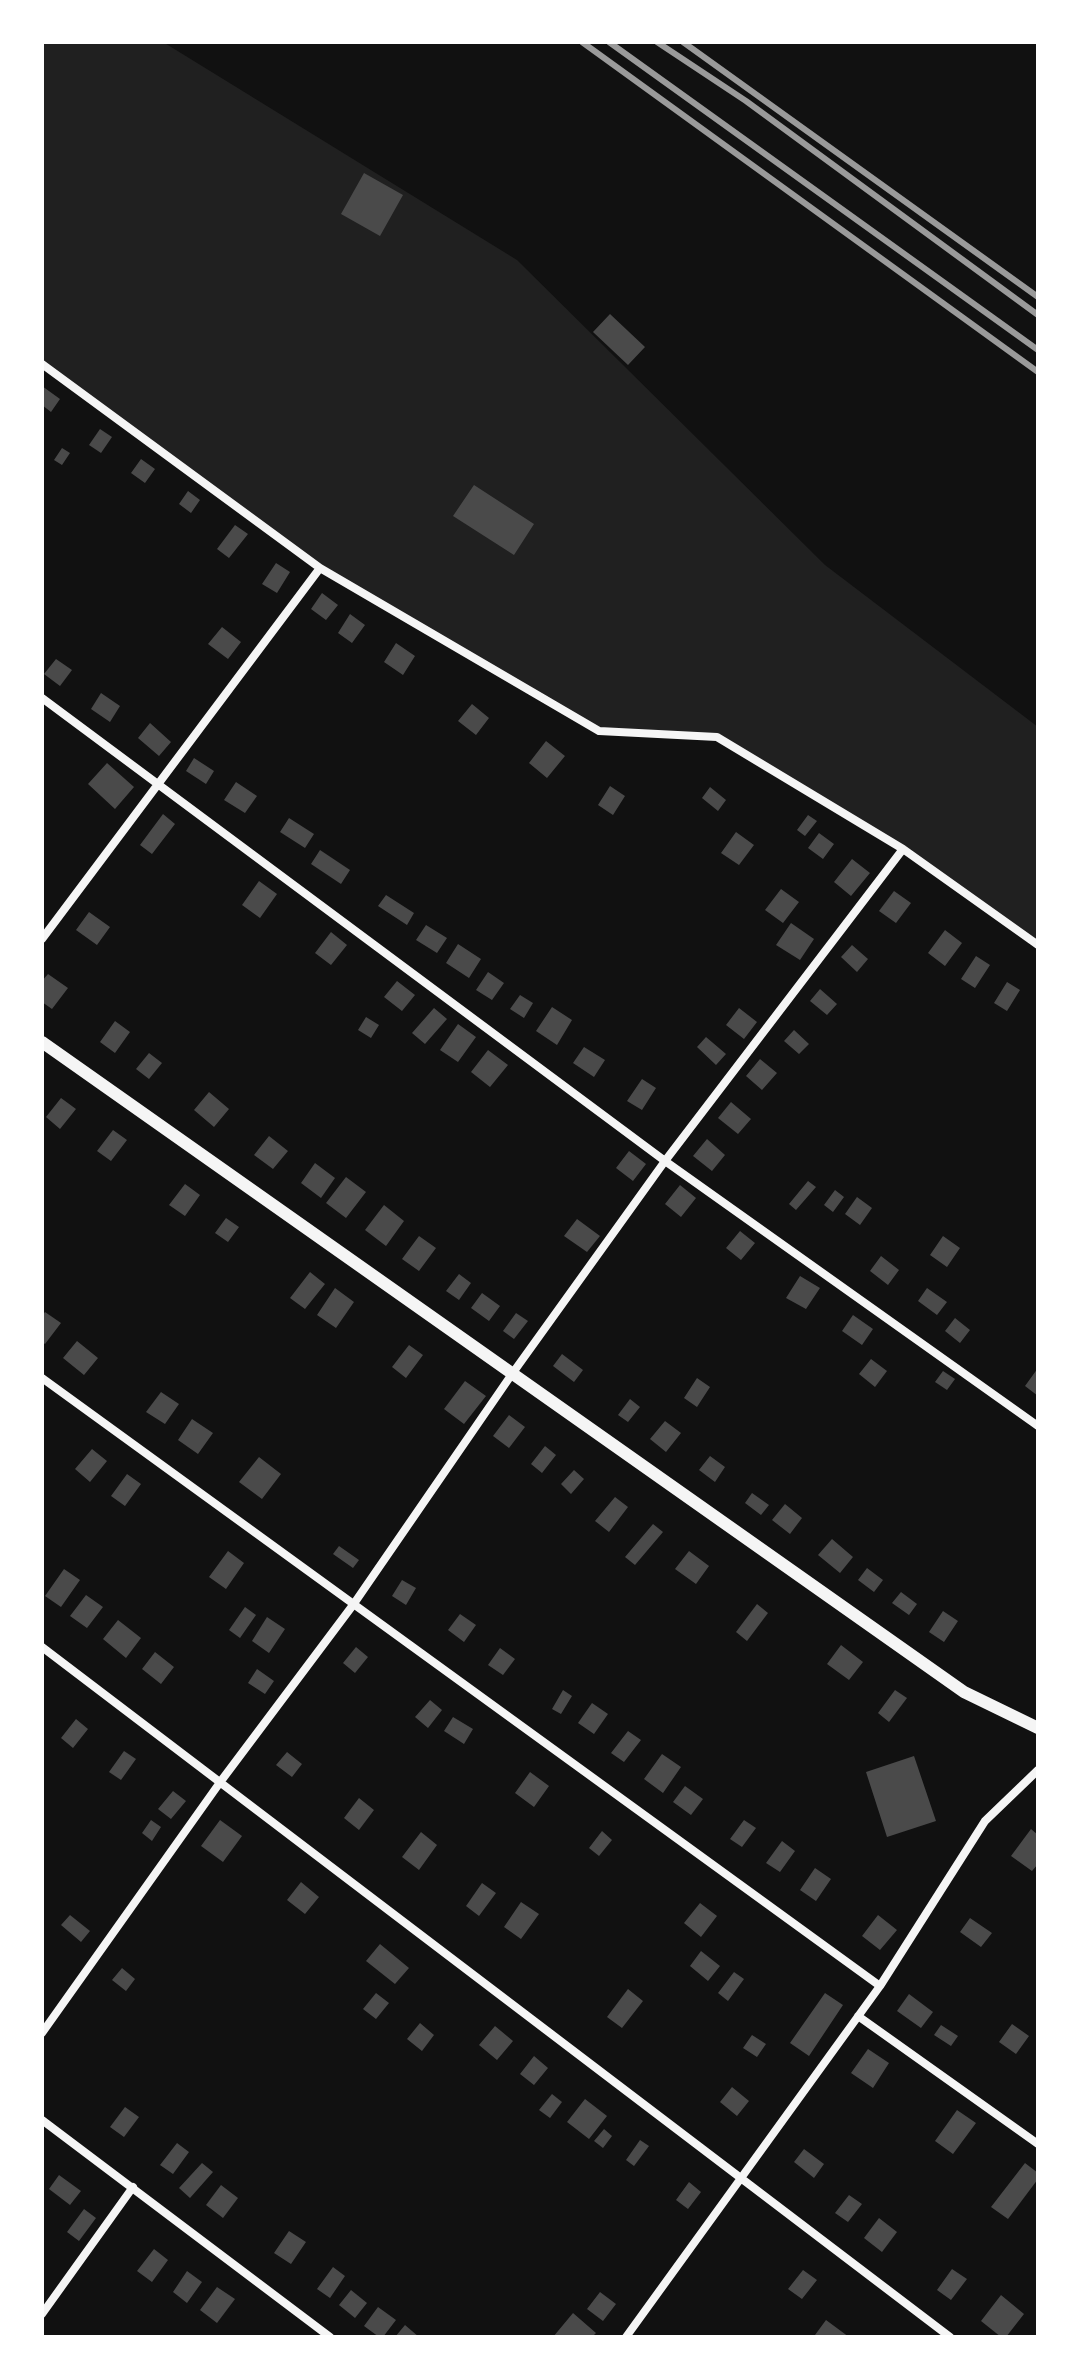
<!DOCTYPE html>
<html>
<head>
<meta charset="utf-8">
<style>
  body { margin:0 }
  #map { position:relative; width:1080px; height:2379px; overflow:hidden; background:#111; font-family:"PT Sans",sans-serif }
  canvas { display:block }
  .frame { position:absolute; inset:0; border:44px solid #fff; pointer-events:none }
</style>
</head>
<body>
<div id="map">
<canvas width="1080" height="2379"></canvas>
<div class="frame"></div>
</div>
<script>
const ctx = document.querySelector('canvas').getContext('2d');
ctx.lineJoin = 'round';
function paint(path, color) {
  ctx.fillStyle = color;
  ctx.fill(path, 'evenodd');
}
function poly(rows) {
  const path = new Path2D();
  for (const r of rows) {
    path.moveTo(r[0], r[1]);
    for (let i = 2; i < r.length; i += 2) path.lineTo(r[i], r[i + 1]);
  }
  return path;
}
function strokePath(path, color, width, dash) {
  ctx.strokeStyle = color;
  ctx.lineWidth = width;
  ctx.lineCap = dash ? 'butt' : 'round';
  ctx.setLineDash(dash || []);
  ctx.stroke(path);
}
paint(poly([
  [42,42,163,42,517,260,825,565,1038,727,1038,949,903,849,717,737,599,731,320,568,42,364]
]), '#202020');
paint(poly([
  [364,173,403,195,380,236,341,214],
  [610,314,645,347,628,365,593,332],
  [42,386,60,399,51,412,42,405],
  [100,429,112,437,101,453,89,445],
  [62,448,70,453,62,465,54,460],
  [141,459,155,469,145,483,131,473],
  [474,485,534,524,514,555,453,516],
  [188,491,200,500,191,513,179,504],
  [235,525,248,534,229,558,217,549],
  [276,563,290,572,277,593,262,584],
  [322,593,338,605,326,620,311,609],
  [350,614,365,625,352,643,338,633],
  [222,627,241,642,228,659,208,644],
  [396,643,415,656,403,675,384,662],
  [56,659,72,670,60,686,44,674],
  [101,693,120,706,110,722,91,709],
  [472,704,489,718,476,735,458,721],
  [150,723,171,742,159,756,138,738],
  [546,741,565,756,547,778,529,763],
  [194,758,214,771,206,784,186,771],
  [107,763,134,787,115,809,88,784],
  [236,782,257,796,245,813,224,800],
  [610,786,625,796,613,815,598,805],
  [710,787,726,800,718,811,702,798],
  [163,814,175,824,152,854,140,845],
  [808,815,817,821,805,836,797,830],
  [289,818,314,834,305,848,280,832],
  [736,832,754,845,739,865,721,853],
  [819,833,834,844,823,859,808,848],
  [320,850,350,870,341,884,311,864],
  [852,859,870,873,851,896,834,882],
  [259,881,277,894,260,918,242,905],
  [781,889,799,902,783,923,765,910],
  [894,891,911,903,896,923,879,911],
  [386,895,414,913,407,925,378,906],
  [89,912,110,927,97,945,76,930],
  [791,923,814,939,800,960,776,945],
  [426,925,447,938,437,953,416,940],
  [945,930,962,943,945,966,928,953],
  [331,932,347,945,331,965,315,953],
  [458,944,481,959,469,978,446,963],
  [852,945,868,959,857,972,841,957],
  [976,956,990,965,975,988,961,979],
  [488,972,504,983,492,1000,476,990],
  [48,974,68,988,52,1009,42,1002,42,981],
  [397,981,415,995,402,1011,384,997],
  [1007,982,1020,990,1007,1011,994,1003],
  [820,989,837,1004,827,1015,810,1001],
  [520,995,533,1003,524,1018,510,1009],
  [552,1007,572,1020,557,1045,536,1031],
  [434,1008,447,1019,425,1044,412,1033],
  [739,1008,757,1022,744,1039,726,1025],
  [366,1017,379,1025,371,1038,358,1030],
  [115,1021,130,1032,115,1053,100,1042],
  [458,1024,476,1037,458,1062,440,1050],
  [794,1030,809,1044,799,1054,784,1041],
  [706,1037,726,1054,716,1065,697,1047],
  [584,1047,605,1060,594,1077,573,1063],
  [488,1050,508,1065,490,1087,471,1072],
  [149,1053,162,1063,149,1079,136,1069],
  [760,1059,777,1073,762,1090,746,1076],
  [642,1079,656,1088,642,1110,627,1101],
  [209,1092,229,1109,214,1127,194,1110],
  [61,1098,76,1109,60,1129,46,1117],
  [731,1102,751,1119,738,1134,718,1118],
  [113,1130,127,1140,111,1161,97,1151],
  [269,1136,288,1151,273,1169,254,1155],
  [707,1139,725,1155,712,1171,693,1156],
  [629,1151,646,1164,633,1181,616,1168],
  [315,1163,335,1178,321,1198,301,1183],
  [346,1177,366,1192,346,1218,326,1203],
  [808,1181,816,1187,796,1210,789,1204],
  [185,1184,200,1195,185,1216,169,1205],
  [680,1185,696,1198,681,1217,665,1204],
  [835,1190,844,1197,833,1212,824,1205],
  [857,1197,872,1208,860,1225,845,1214],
  [384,1205,404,1221,386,1246,365,1230],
  [226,1218,239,1227,228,1242,215,1233],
  [577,1219,600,1236,587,1252,564,1236],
  [740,1231,755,1243,741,1260,726,1248],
  [419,1236,436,1248,419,1271,402,1259],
  [943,1236,960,1248,947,1267,930,1255],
  [881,1256,899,1270,888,1285,870,1271],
  [310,1272,325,1284,305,1309,290,1298],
  [459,1274,471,1283,459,1300,446,1291],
  [800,1276,820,1288,806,1309,786,1298],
  [335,1288,354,1302,336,1328,317,1315],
  [927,1288,947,1302,937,1315,918,1301],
  [482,1293,500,1306,489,1321,471,1308],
  [45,1312,61,1323,45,1344,42,1342,42,1316],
  [516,1313,528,1321,514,1339,503,1331],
  [853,1315,873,1329,862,1345,842,1331],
  [955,1318,970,1330,960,1343,945,1331],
  [77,1341,98,1358,84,1375,63,1358],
  [409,1345,423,1355,406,1378,392,1367],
  [562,1354,583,1370,574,1382,553,1366],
  [871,1359,887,1371,875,1387,859,1374],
  [1038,1368,1038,1396,1025,1386],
  [943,1371,955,1379,947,1390,935,1382],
  [697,1378,710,1387,697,1407,684,1398],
  [465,1381,486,1396,464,1424,444,1409],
  [161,1392,179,1404,165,1424,146,1412],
  [630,1399,640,1407,628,1422,618,1415],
  [509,1415,525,1427,509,1448,493,1436],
  [192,1419,213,1433,198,1454,178,1440],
  [665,1421,681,1433,666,1452,650,1439],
  [545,1446,556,1455,542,1473,531,1464],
  [92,1449,107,1461,90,1482,75,1469],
  [710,1456,725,1467,715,1482,699,1470],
  [259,1457,281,1474,262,1499,239,1482],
  [574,1470,584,1479,571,1494,561,1484],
  [127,1474,141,1484,125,1506,111,1496],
  [752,1493,769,1505,761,1515,745,1503],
  [615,1497,628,1507,609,1532,595,1521],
  [785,1504,802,1518,790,1534,772,1520],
  [653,1524,663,1532,635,1565,625,1557],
  [832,1539,853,1557,840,1573,818,1555],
  [339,1546,359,1560,353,1568,333,1554],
  [228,1551,244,1563,226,1589,209,1577],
  [689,1551,709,1566,696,1584,675,1569],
  [867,1568,883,1580,874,1592,858,1580],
  [64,1569,80,1580,61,1607,45,1596],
  [402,1580,416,1588,406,1605,392,1596],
  [901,1592,917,1604,909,1615,892,1603],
  [86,1595,103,1607,87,1628,70,1616],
  [757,1604,768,1613,747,1641,736,1632],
  [245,1607,256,1615,240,1638,229,1630],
  [943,1611,958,1621,944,1642,929,1632],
  [460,1614,476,1625,464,1642,448,1630],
  [267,1617,285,1629,269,1653,252,1641],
  [118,1620,141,1638,126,1658,103,1639],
  [841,1645,863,1662,849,1680,827,1664],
  [356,1647,368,1657,355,1673,343,1663],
  [500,1648,515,1659,503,1675,488,1665],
  [155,1652,174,1667,161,1684,142,1669],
  [257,1669,274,1681,265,1694,248,1683],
  [563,1690,572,1696,561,1714,552,1709],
  [895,1690,907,1698,889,1722,878,1713],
  [430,1700,442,1710,428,1728,415,1717],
  [592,1703,608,1714,594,1734,578,1723],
  [453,1717,473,1729,464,1744,444,1731],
  [76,1719,88,1729,73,1748,61,1738],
  [628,1731,641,1740,624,1762,611,1753],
  [124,1751,136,1759,121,1780,109,1772],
  [287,1752,302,1764,292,1777,276,1765],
  [662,1754,681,1767,663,1793,644,1779],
  [914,1756,936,1821,887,1837,866,1772],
  [530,1772,549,1786,534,1807,515,1793],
  [685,1786,703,1799,691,1815,673,1802],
  [173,1791,186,1801,171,1819,158,1809],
  [359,1798,374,1810,359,1830,344,1818],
  [151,1820,161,1827,152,1841,142,1833],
  [220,1820,242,1836,223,1862,201,1846],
  [744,1820,756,1828,742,1847,730,1839],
  [1031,1829,1038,1835,1038,1864,1032,1871,1011,1856],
  [602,1831,612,1840,599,1856,589,1848],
  [421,1832,437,1845,419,1870,402,1857],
  [782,1841,795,1851,780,1872,766,1863],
  [815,1868,831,1879,816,1901,800,1890],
  [301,1882,319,1897,305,1914,287,1900],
  [482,1883,496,1893,479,1916,466,1906],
  [521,1902,539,1914,521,1939,504,1927],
  [700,1903,717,1916,701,1937,684,1923],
  [70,1915,90,1931,81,1942,61,1925],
  [878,1915,897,1930,880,1950,862,1936],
  [970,1918,992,1933,981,1947,960,1932],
  [380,1944,409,1968,395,1984,366,1961],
  [701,1951,720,1966,708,1981,690,1966],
  [122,1968,135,1979,126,1991,112,1980],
  [734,1972,744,1979,728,2001,718,1993],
  [628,1989,643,2001,622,2028,607,2017],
  [376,1993,389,2003,376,2019,363,2009],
  [825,1993,843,2005,809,2056,790,2043],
  [909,1994,933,2012,921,2028,897,2011],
  [420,2023,434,2035,422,2051,407,2039],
  [1012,2024,1029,2036,1016,2054,999,2042],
  [941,2025,958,2036,951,2046,934,2035],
  [495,2026,513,2041,497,2060,479,2045],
  [752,2035,766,2044,757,2057,743,2048],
  [868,2049,889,2063,873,2088,851,2073],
  [534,2056,548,2068,534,2085,520,2074],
  [732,2087,749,2101,737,2116,720,2102],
  [552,2094,562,2102,550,2118,539,2110],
  [585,2099,607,2116,589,2139,567,2122],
  [125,2107,139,2117,124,2137,110,2127],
  [957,2110,976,2123,953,2154,935,2141],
  [604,2129,612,2136,603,2148,594,2141],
  [640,2140,649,2146,634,2166,626,2160],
  [177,2143,189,2152,173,2174,160,2165],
  [804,2149,824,2164,814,2178,794,2162],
  [202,2163,213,2172,190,2198,179,2188],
  [1025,2163,1038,2173,1038,2179,1008,2219,991,2207],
  [59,2175,81,2191,70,2205,49,2189],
  [689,2182,701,2192,688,2209,676,2200],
  [221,2185,238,2198,223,2218,206,2205],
  [849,2195,862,2204,848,2222,835,2213],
  [84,2209,96,2218,79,2241,67,2232],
  [879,2218,897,2232,882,2252,864,2238],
  [289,2231,306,2242,291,2264,274,2253],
  [154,2249,168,2260,152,2282,137,2271],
  [333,2267,345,2276,330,2298,317,2289],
  [952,2269,967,2279,951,2300,937,2290],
  [803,2270,817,2280,802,2299,788,2289],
  [187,2271,202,2282,187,2303,173,2292],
  [217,2287,235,2299,217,2323,200,2310],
  [351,2290,367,2303,355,2318,339,2305],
  [600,2292,616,2304,603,2321,587,2309],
  [1001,2295,1024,2314,1006,2337,1001,2337,981,2321],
  [378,2307,396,2320,383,2337,379,2337,364,2326],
  [573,2313,596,2333,592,2337,553,2337],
  [826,2320,849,2337,815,2335],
  [405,2325,419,2337,395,2337]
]), '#4a4a4a');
strokePath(poly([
  [42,364,320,568,599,731,717,737,903,849,1038,945],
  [42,698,665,1161,1038,1426],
  [42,939,320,568],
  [42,1378,880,1986],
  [42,1647,950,2337],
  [858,2016,1038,2144],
  [42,2033,221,1781,353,1605,512,1374,665,1161,903,849],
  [42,2120,330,2337],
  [42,2314,133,2187],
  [626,2337,880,1986,985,1821,1038,1770]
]), '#f5f5f5', 8);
strokePath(poly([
  [42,1042,964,1692,1038,1728]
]), '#f5f5f5', 12);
strokePath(poly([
  [582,42,1038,372],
  [609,42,1038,350],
  [657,42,746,101,1038,315],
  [683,42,1038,297]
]), '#9a9a9a', 6);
</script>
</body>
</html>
